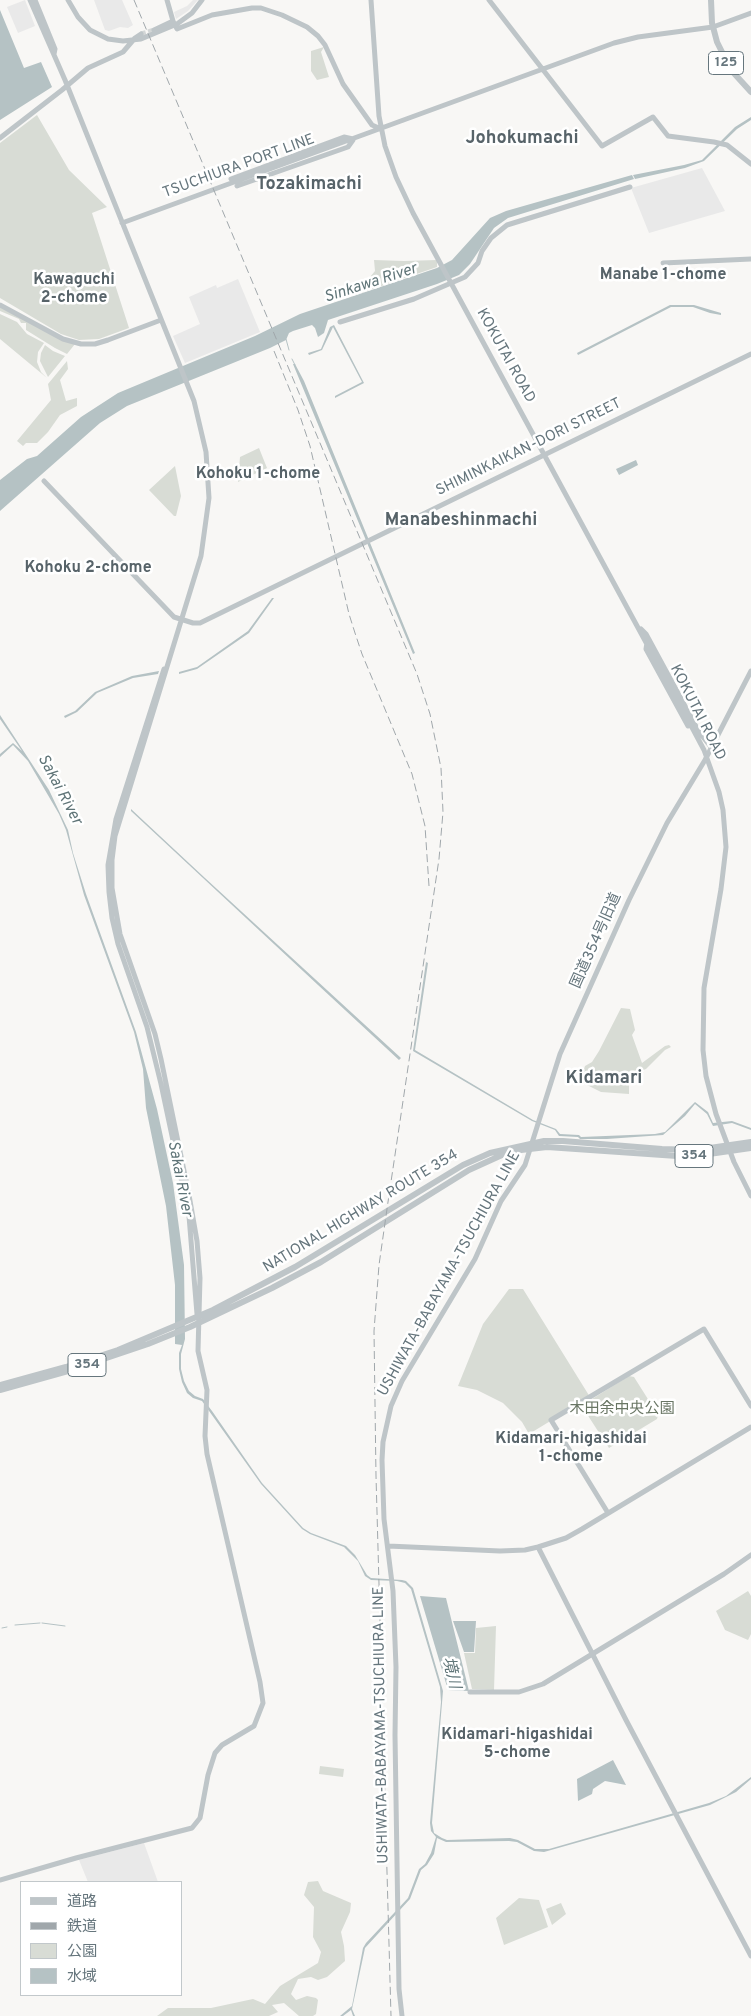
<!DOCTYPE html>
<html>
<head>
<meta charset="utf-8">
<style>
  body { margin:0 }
  #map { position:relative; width:751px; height:2016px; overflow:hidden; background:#f8f7f5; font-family:Overpass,"Noto Sans JP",sans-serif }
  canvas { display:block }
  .legend { position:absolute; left:20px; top:1881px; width:162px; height:115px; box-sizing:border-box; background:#fff; border:1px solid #c2c8cb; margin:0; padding:6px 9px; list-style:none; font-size:15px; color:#66767d }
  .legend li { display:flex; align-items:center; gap:10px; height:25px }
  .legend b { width:25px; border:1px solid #c2c8cb }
</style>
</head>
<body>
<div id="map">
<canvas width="751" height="2016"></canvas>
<ul class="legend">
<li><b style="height:6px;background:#bec5c8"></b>道路</li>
<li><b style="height:6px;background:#a0a7ab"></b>鉄道</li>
<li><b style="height:14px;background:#d8dcd5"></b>公園</li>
<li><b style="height:14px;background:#b5c2c4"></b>水域</li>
</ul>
</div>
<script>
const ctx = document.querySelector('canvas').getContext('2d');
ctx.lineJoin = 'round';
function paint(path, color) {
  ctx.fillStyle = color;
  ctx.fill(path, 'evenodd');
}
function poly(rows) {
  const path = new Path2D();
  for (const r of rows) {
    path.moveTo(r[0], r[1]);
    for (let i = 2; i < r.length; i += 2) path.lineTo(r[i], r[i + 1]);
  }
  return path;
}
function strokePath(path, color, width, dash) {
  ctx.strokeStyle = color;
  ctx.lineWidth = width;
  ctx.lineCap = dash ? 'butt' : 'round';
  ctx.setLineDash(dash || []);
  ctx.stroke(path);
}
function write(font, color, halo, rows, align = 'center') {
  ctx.font = font + ' Overpass,"Noto Sans JP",sans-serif';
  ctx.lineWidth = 5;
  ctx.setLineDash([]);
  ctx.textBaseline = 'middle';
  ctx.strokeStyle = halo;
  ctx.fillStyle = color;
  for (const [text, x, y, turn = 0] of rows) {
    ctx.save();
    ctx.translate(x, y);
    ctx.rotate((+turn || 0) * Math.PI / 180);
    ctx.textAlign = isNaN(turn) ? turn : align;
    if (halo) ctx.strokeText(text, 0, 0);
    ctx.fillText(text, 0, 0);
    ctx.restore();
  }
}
paint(poly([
  [25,0,35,26,18,33,7,7],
  [94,0,122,0,133,25,128,28,120,27,109,31,105,30],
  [193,0,198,0,188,11,176,19,174,12,187,6],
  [702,168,725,211,649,233,631,188],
  [238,279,260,332,185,363,173,336,200,324,189,297,216,285,217,288],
  [144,1843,158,1882,88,1882,79,1860]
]), '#e9e9e9');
paint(poly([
  [324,47,321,52,329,77,317,80,311,71,311,51],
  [37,115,69,170,107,207,92,213,129,328,99,339,79,340,61,334,0,298,0,143],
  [374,260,404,261,437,260,437,267,355,295,375,271],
  [0,306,75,344,67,354,55,348,26,330,26,323,21,323,19,319,0,311],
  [0,314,17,322,27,334,44,343,38,352,37,362,41,372,47,378,0,339],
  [45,345,53,351,65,356,48,377,40,361,41,353],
  [67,361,68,369,60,380,66,401,77,398,77,406,60,415,48,432,37,443,26,443,23,446,17,441,51,400,48,384],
  [259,448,267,468,238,482,240,457],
  [175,466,181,496,176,516,174,516,149,490],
  [621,1008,630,1009,635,1030,632,1035,642,1063,665,1046,669,1045,671,1047,665,1050,646,1069,638,1072,629,1084,629,1094,601,1092,583,1083,581,1078,585,1066,592,1062,599,1051],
  [509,1289,523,1289,590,1397,529,1434,522,1422,503,1403,477,1390,458,1386,483,1324],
  [629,1376,634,1377,658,1415,657,1419,609,1448,583,1408,584,1404],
  [748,1591,751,1596,751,1634,748,1640,725,1630,716,1611],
  [496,1626,494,1690,472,1689,464,1653,475,1653,476,1628],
  [320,1766,344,1769,343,1777,319,1774],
  [318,1881,323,1891,351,1903,350,1912,341,1932,344,1946,345,1961,327,1977,318,1980,311,1977,298,1979,291,1994,296,2000,307,1996,316,1998,318,2000,316,2014,313,2016,299,2016,284,2003,272,2005,278,2012,269,2016,157,2016,168,2008,211,2008,253,1999,265,2004,280,1986,318,1963,321,1952,313,1937,314,1907,304,1895,308,1882],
  [519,1898,539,1900,548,1927,504,1945,496,1918],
  [561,1903,566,1914,552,1925,546,1909]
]), '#d8dcd5');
paint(poly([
  [0,10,24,68,41,62,52,87,0,120],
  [751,117,751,120,737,129,704,161,685,168,635,179,633,175,684,165,702,160,735,127],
  [632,175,634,179,508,218,494,228,470,264,459,275,437,284,328,320,324,333,318,337,315,328,312,325,293,331,289,333,286,340,270,348,127,406,100,423,0,511,0,480,27,459,37,456,81,417,118,393,255,336,300,314,437,268,452,260,490,218,506,211],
  [670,305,694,305,721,313,721,315,710,313,693,307,671,307,578,355,577,353],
  [334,325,364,383,335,398,335,396,362,382,333,327,322,350,309,355,308,353,321,349,330,327],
  [293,364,295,364,304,381,415,653,413,654],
  [636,460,638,465,619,475,616,469],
  [272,598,274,598,249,633,197,669,179,674,179,672,197,667,248,631],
  [159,671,158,674,133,678,97,693,77,712,65,718,64,716,75,711,95,692,132,676],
  [0,715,49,790,68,830,73,853,86,894,136,1032,157,1109,173,1183,184,1265,185,1339,181,1354,181,1369,184,1381,189,1391,195,1396,203,1399,212,1411,262,1483,303,1528,311,1533,346,1546,355,1555,367,1575,371,1578,402,1580,406,1581,413,1588,443,1691,432,1823,434,1833,442,1838,447,1840,510,1838,518,1840,535,1849,549,1849,709,1803,726,1796,751,1777,751,1779,736,1792,710,1805,544,1852,534,1851,517,1842,509,1841,446,1842,437,1838,434,1854,427,1865,421,1870,410,1899,365,1948,352,2009,355,2016,353,2016,351,2010,343,2016,340,2016,352,2006,363,1948,366,1943,408,1898,419,1869,425,1864,431,1853,436,1837,431,1831,430,1823,441,1702,440,1687,411,1589,405,1583,397,1581,371,1580,365,1576,358,1561,344,1547,310,1534,302,1529,261,1484,202,1401,193,1398,187,1393,182,1382,179,1369,179,1353,182,1345,175,1344,175,1285,166,1206,146,1108,143,1069,134,1032,84,895,66,830,59,814,28,761,13,745,0,757,0,754,13,743,22,751,0,719],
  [131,809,205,878,401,1058,399,1060,318,985,131,811],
  [426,962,428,963,415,1050,533,1120,556,1129,560,1134,579,1135,581,1137,655,1134,665,1132,695,1102,708,1112,713,1123,732,1121,751,1128,751,1130,732,1123,713,1126,707,1114,695,1104,685,1116,663,1135,607,1139,580,1139,578,1137,559,1136,555,1130,532,1121,413,1051],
  [420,1596,446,1598,469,1691,448,1690],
  [453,1621,476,1621,474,1652,464,1652],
  [613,1760,626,1785,605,1781,593,1789,592,1794,578,1801,577,1779]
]), '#b5c2c4');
strokePath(poly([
  [286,339,289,350],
  [292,359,295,365],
  [42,1623,65,1626],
  [15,1625,40,1623],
  [2,1628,7,1627]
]), '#b5c2c4', 1);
strokePath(poly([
  [141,34,154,30]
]), '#d4d7d7', 5, [5, 2.5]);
strokePath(poly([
  [35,0,55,49,54,54],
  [68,0,78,17,90,30,108,39,123,41,141,39,177,24,192,13,202,0],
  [167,0,173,21],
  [371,0,379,116,385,146,396,177,413,213,687,718,704,750,719,792,723,810,726,847,721,889,704,988,703,1050,706,1076,716,1114,734,1162,751,1196],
  [489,0,602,146,653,117,668,136,714,142,727,145,751,164],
  [154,30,173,21,177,29,212,15,252,8,261,8,282,15,307,27,318,36,325,45,343,84,372,125,381,129],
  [0,138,62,90,88,68,123,52,135,38,141,34],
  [231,179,344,137,353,139],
  [237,186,348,147,353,140],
  [122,223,614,43,638,37,713,27,751,13],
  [663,263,751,259],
  [0,305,63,339,81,344,95,344,108,340,161,320],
  [340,322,414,299,465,277,478,263,482,251,491,238,507,225,630,187],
  [44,481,174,617,193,623,200,623,751,354],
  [641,629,646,634,699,732,711,747],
  [647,643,646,649,688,726],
  [164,669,116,819,108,865,109,892,112,918,118,944,147,1027,161,1084,189,1216,197,1314],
  [608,1513,551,1420,704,1329,751,1406],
  [388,1546,500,1551,525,1550,538,1547,566,1538,582,1529,751,1427],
  [538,1547,626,1720,751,1956],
  [470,1692,519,1692,543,1684,724,1574,751,1555],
  [0,1880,76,1858,192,1828,200,1818,208,1775,215,1753,222,1745,254,1726,263,1703,260,1682,207,1454,205,1436,207,1390,198,1351,200,1278,197,1241,189,1195,161,1059,155,1034,120,934,112,888,112,860,115,836,201,556,209,498,206,452,194,401,65,80,30,0],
  [402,2016,399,1989,395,1735,396,1667,393,1591,384,1519,382,1460,383,1442,391,1406,402,1381,475,1259,501,1201,525,1165,560,1054,629,900,667,823,705,760,751,671]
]), '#bec5c8', 5);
strokePath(poly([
  [711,0,712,23,717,42,731,70,751,92],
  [0,1385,66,1367,118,1350,213,1310,295,1267,463,1165,490,1153,544,1141,563,1141,662,1149,696,1150,751,1142],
  [0,1390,68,1371,148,1344,190,1327,272,1288,321,1262,469,1170,502,1155,521,1150,547,1147,677,1156,709,1154,751,1148]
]), '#bec5c8', 6);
strokePath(poly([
  [134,0,417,674,430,714,441,768,443,812,439,859,388,1202,379,1265,374,1331,376,1476,391,2016],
  [274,351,298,410,310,446,349,614,355,633,362,654,412,774,425,826,429,886]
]), '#a0a7ab', 1, [8, 4]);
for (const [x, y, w] of [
  [726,63,35],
  [694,1156,38],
  [87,1365,38]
]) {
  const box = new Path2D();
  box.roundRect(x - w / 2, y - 11.5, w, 23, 4);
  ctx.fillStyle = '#fff';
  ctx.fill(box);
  strokePath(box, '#66767d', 1);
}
write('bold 14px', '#66767d', null, [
  ["125",726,63],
  ["354",694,1156],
  ["354",87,1365]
]);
write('15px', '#66767d', '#fff', [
  ["TSUCHIURA PORT LINE",239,167,-20],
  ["KOKUTAI ROAD",505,356,61],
  ["SHIMINKAIKAN-DORI STREET",529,448,-26],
  ["KOKUTAI ROAD",697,713,63],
  ["国道354号旧道",597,941,-66],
  ["NATIONAL HIGHWAY ROUTE 354",361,1212,-31],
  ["USHIWATA-BABAYAMA-TSUCHIURA LINE",450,1274,-61],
  ["USHIWATA-BABAYAMA-TSUCHIURA LINE",382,1725,-91]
]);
write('15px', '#697664', '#fff', [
  ["木田余中央公園",622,1410]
]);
write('bold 16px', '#576369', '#fff', [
  ["Manabe 1-chome",663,276],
  ["Kawaguchi",74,281],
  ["2-chome",74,299],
  ["Kohoku 1-chome",258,475],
  ["Kohoku 2-chome",88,569],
  ["Kidamari-higashidai",571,1440],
  ["1-chome",571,1458],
  ["Kidamari-higashidai",517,1736],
  ["5-chome",517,1754]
]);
write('italic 16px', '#607578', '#fff', [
  ["Sinkawa River",371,284,-18],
  ["Sakai River",59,790,62],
  ["Sakai River",179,1179,79],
  ["境川",450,1673,77]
]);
write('bold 18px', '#576369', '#fff', [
  ["Johokumachi",522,139],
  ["Tozakimachi",309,185],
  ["Manabeshinmachi",461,521],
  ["Kidamari",604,1079]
]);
</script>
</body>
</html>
